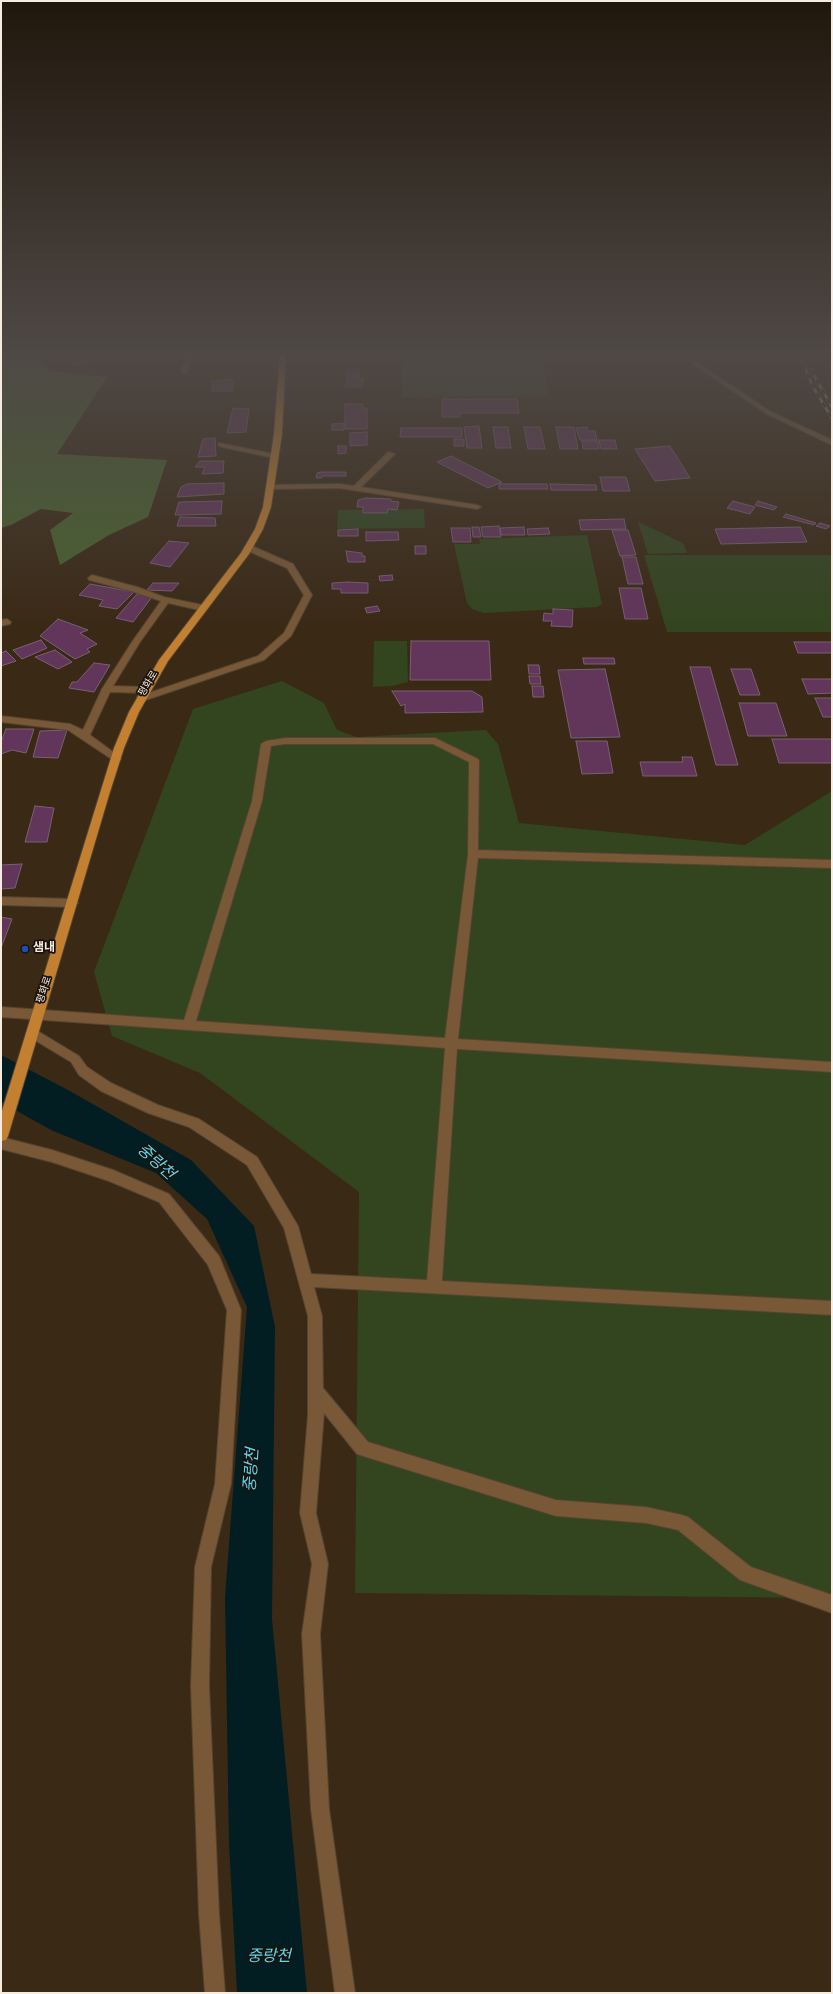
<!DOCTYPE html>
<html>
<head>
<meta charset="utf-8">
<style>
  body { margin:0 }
  #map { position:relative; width:833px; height:1994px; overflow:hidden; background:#3a2915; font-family:Overpass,sans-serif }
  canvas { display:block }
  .frame { position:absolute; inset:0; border:2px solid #f6ebdf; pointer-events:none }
</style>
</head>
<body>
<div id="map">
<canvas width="833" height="1994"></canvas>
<div class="frame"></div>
</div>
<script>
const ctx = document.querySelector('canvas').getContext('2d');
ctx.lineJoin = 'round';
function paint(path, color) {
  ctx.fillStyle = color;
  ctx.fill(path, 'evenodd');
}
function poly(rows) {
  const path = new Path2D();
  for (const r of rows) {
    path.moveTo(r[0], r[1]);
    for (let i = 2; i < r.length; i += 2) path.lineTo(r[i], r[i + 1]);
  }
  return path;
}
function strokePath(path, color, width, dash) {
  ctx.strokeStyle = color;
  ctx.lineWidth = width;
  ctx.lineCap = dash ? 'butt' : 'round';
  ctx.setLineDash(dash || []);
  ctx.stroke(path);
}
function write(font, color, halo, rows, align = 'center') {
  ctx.font = font + ' Overpass,"Noto Sans KR",sans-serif';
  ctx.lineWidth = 3.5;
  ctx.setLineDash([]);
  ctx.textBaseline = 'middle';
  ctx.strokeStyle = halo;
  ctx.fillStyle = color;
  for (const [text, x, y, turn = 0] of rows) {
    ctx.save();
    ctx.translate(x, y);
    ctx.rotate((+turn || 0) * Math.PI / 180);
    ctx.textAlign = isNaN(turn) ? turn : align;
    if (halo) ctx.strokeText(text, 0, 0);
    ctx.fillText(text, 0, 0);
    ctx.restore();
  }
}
paint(poly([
  [402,353,542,353,549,396,402,397],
  [424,509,425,528,337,529,338,510],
  [638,522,683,543,687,553,648,554],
  [587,535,602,604,597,607,484,613,472,609,467,603,454,544,480,544,479,539],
  [644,555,832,555,832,632,667,632],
  [374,641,407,641,408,682,392,686,373,687],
  [282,681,324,703,337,730,357,737,486,730,498,744,519,823,745,845,832,791,832,1598,355,1593,359,1192,200,1073,112,1036,94,972,193,709]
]), '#32451f');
paint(poly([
  [1,353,36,353,50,371,107,377,57,454,167,460,148,517,109,535,60,565,50,530,73,513,41,509,11,525,1,528]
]), '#48632e');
paint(poly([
  [1,1055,68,1090,191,1160,254,1226,275,1327,272,1619,307,1993,237,1993,229,1844,225,1597,247,1307,207,1219,156,1173,51,1130,1,1102]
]), '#031e23');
const building = poly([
  [47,353,60,353,53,360,40,360,47,353],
  [79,353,94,353,85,364,71,364,79,353],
  [348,370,360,370,359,377,346,377,348,370],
  [348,378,364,379,362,387,345,387,348,378],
  [233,379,233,391,212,391,212,381,233,379],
  [442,399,517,399,519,413,460,413,460,417,442,417,442,399],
  [345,404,363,404,363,408,367,408,367,429,345,429,345,404],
  [233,408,249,409,246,432,227,433,233,408],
  [344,423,344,430,332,430,332,424,344,423],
  [479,426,482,448,467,448,464,427,479,426],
  [493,427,508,427,511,448,496,448,493,427],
  [524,427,540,427,545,449,528,449,524,427],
  [556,427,574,427,578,449,560,449,556,427],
  [587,427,588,431,595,431,597,440,580,440,576,428,587,427],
  [401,428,462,428,462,437,400,437,401,428],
  [367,432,367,445,350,446,350,433,367,432],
  [215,438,216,456,198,457,203,439,215,438],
  [454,439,464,439,464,446,454,446,454,439],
  [599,440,615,440,617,449,601,449,599,440],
  [582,441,598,441,599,449,583,449,582,441],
  [338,446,346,446,346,453,338,454,338,446],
  [670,446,690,478,655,481,635,449,670,446],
  [451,456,502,482,488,488,437,462,451,456],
  [200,461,224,461,223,473,202,474,205,467,195,467,200,461],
  [322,472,346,472,346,476,323,476,321,478,316,478,317,473,322,472],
  [600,477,626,477,630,491,603,491,600,477],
  [224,483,224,494,177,497,181,487,187,484,224,483],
  [499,484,547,484,548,489,499,489,499,484],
  [550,484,596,485,597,490,551,490,550,484],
  [366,498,391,499,391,501,399,502,397,510,388,509,387,513,363,513,363,507,357,507,358,500,366,498],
  [222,501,221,514,175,515,179,502,222,501],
  [733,501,755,507,750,514,727,508,733,501],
  [758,501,777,507,774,510,755,505,758,501],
  [786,514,816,523,814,525,783,517,786,514],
  [180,517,215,518,216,526,177,526,180,517],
  [624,519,626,529,581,530,579,520,624,519],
  [820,523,830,526,826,529,816,526,820,523],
  [499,526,501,537,483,537,481,527,499,526],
  [472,527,479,527,481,537,473,537,472,527],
  [524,527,525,535,501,535,500,528,524,527],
  [800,527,807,542,721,544,715,529,800,527],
  [451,528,470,528,471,542,453,542,451,528],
  [548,528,550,534,528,535,527,529,548,528],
  [358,529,358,536,338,536,338,530,358,529],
  [612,530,628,530,636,555,620,556,612,530],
  [366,532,398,532,399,540,366,541,366,532],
  [169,541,189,543,170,567,150,563,169,541],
  [415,546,426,546,426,554,415,554,415,546],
  [346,551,362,553,362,556,365,556,365,562,348,562,346,551],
  [622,557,636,557,643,584,628,584,622,557],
  [392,575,393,580,380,581,379,576,392,575],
  [348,582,368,583,368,593,341,593,341,589,332,589,332,583,348,582],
  [153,583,179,583,172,591,147,590,153,583],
  [90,584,134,592,117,609,99,606,103,600,79,595,90,584],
  [619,588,641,588,648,619,625,619,619,588],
  [137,594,152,597,133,622,116,618,137,594],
  [377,606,380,611,367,613,365,608,377,606],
  [553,609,573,610,572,627,551,626,552,621,543,621,544,613,553,614,553,609],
  [58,619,88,630,80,633,97,644,87,649,90,652,75,659,40,636,58,619],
  [41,640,47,648,22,659,13,650,41,640],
  [411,641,489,641,491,680,410,680,411,641],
  [794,642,832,642,832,653,798,653,794,642],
  [55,650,72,662,58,669,35,657,55,650],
  [6,651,16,661,1,666,1,653,6,651],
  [583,658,614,658,615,664,584,664,583,658],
  [94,663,110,665,94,692,69,688,72,682,77,682,94,663],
  [528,665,539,665,540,674,529,674,528,665],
  [690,667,710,667,738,765,716,765,690,667],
  [605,669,620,737,571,738,558,670,605,669],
  [731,669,751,669,760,695,740,695,731,669],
  [529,676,540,676,541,684,530,684,529,676],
  [802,679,832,679,832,693,808,694,802,679],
  [532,686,543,686,544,697,533,697,532,686],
  [392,691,472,691,482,697,483,712,405,713,405,704,401,706,392,691],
  [815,698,832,698,832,717,823,717,815,698],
  [739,703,776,703,787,736,748,736,739,703],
  [6,729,34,729,26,753,12,750,1,754,1,742,6,729],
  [67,730,58,758,33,757,40,731,67,730],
  [772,739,832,739,832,763,779,763,772,739],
  [576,741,607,741,613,773,582,774,576,741],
  [682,757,692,757,697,776,643,776,640,762,683,762,682,757],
  [35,806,54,808,47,842,25,842,35,806],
  [22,864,15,888,1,889,1,865,22,864],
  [1,917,12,919,1,948,1,917]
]);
paint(building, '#62355b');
strokePath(building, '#786173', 1);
const minor = poly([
  [187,353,193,353,187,372,184,374,181,372,187,353],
  [681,353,687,353,692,359,771,412,832,440,832,445,767,414,688,361,681,353],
  [219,443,274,454,278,456,274,458,222,447,218,445,219,443],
  [388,452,395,454,361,487,477,505,481,507,477,509,339,488,270,489,266,487,270,485,339,484,354,486,388,452],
  [246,546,252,546,293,564,312,595,291,636,264,660,143,701,137,701,137,697,258,656,284,633,304,595,287,568,246,550,246,546],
  [92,575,137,587,164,597,207,606,208,608,204,611,168,603,140,642,113,686,145,687,150,690,145,693,110,692,90,735,120,757,121,759,120,761,116,762,68,730,1,722,1,716,70,724,83,730,102,689,132,642,161,601,131,591,89,580,88,578,92,575],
  [7,619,11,622,10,624,1,626,1,620,7,619],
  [285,738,435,738,478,759,479,761,478,850,832,860,832,868,478,858,458,1039,832,1062,832,1072,457,1049,442,1281,832,1301,832,1315,314,1287,322,1316,323,1388,368,1442,556,1500,646,1507,682,1515,688,1517,751,1567,832,1595,832,1613,740,1580,678,1530,646,1523,556,1516,363,1456,357,1454,324,1413,316,1513,328,1564,320,1634,329,1809,355,1993,335,1993,311,1809,302,1634,312,1564,300,1513,308,1415,308,1316,284,1228,247,1165,189,1127,148,1113,101,1091,79,1075,71,1062,28,1036,26,1033,28,1030,32,1028,36,1030,79,1056,87,1067,111,1083,158,1105,199,1119,257,1157,298,1226,311,1274,427,1280,445,1048,1,1017,1,1007,184,1020,252,801,261,744,266,741,285,738],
  [285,744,433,744,469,762,468,854,445,1038,196,1021,262,801,271,746,285,744],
  [1,897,72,899,78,903,72,907,1,905,1,897],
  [1,1137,52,1150,113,1170,169,1194,219,1256,241,1310,231,1484,211,1567,209,1686,219,1914,225,1993,205,1993,199,1914,191,1686,195,1567,215,1484,227,1310,208,1265,159,1202,109,1181,52,1162,1,1149,1,1137]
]);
const major = poly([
  [280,353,286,353,282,434,271,507,263,529,249,554,168,661,139,712,124,748,109,795,8,1136,6,1140,1,1141,1,1114,114,748,129,712,159,660,241,553,255,529,263,507,274,434,280,353]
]);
strokePath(minor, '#544431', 2);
strokePath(major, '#544431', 2);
paint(minor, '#785836');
paint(major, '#c38031');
const rail = poly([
  [799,353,813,387,832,418],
  [811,370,832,407]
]);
strokePath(rail, '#9f9181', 3);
strokePath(rail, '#1b130b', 2, [5.5]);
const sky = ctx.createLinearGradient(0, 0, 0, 632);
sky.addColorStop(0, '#20170c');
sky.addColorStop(0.56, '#4f4946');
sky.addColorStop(1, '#4f494600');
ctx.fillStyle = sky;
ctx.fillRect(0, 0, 833, 632);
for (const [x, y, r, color] of [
  [25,949,4,"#1a4fb4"]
]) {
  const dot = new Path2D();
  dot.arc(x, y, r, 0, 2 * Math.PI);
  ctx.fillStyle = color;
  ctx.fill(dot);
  strokePath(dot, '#1b130b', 1.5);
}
write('10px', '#f6ebdf', '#1b130b', [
  ["평화로",149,684,-59],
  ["평화로",45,990,-72]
]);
write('bold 12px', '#f6ebdf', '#1b130b', [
  ["샘내",33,949]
], 'left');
write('italic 16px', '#5bd7f1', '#1b130b', [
  ["중랑천",155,1163,42],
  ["중랑천",253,1470,-86],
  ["중랑천",269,1958]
]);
</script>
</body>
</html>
